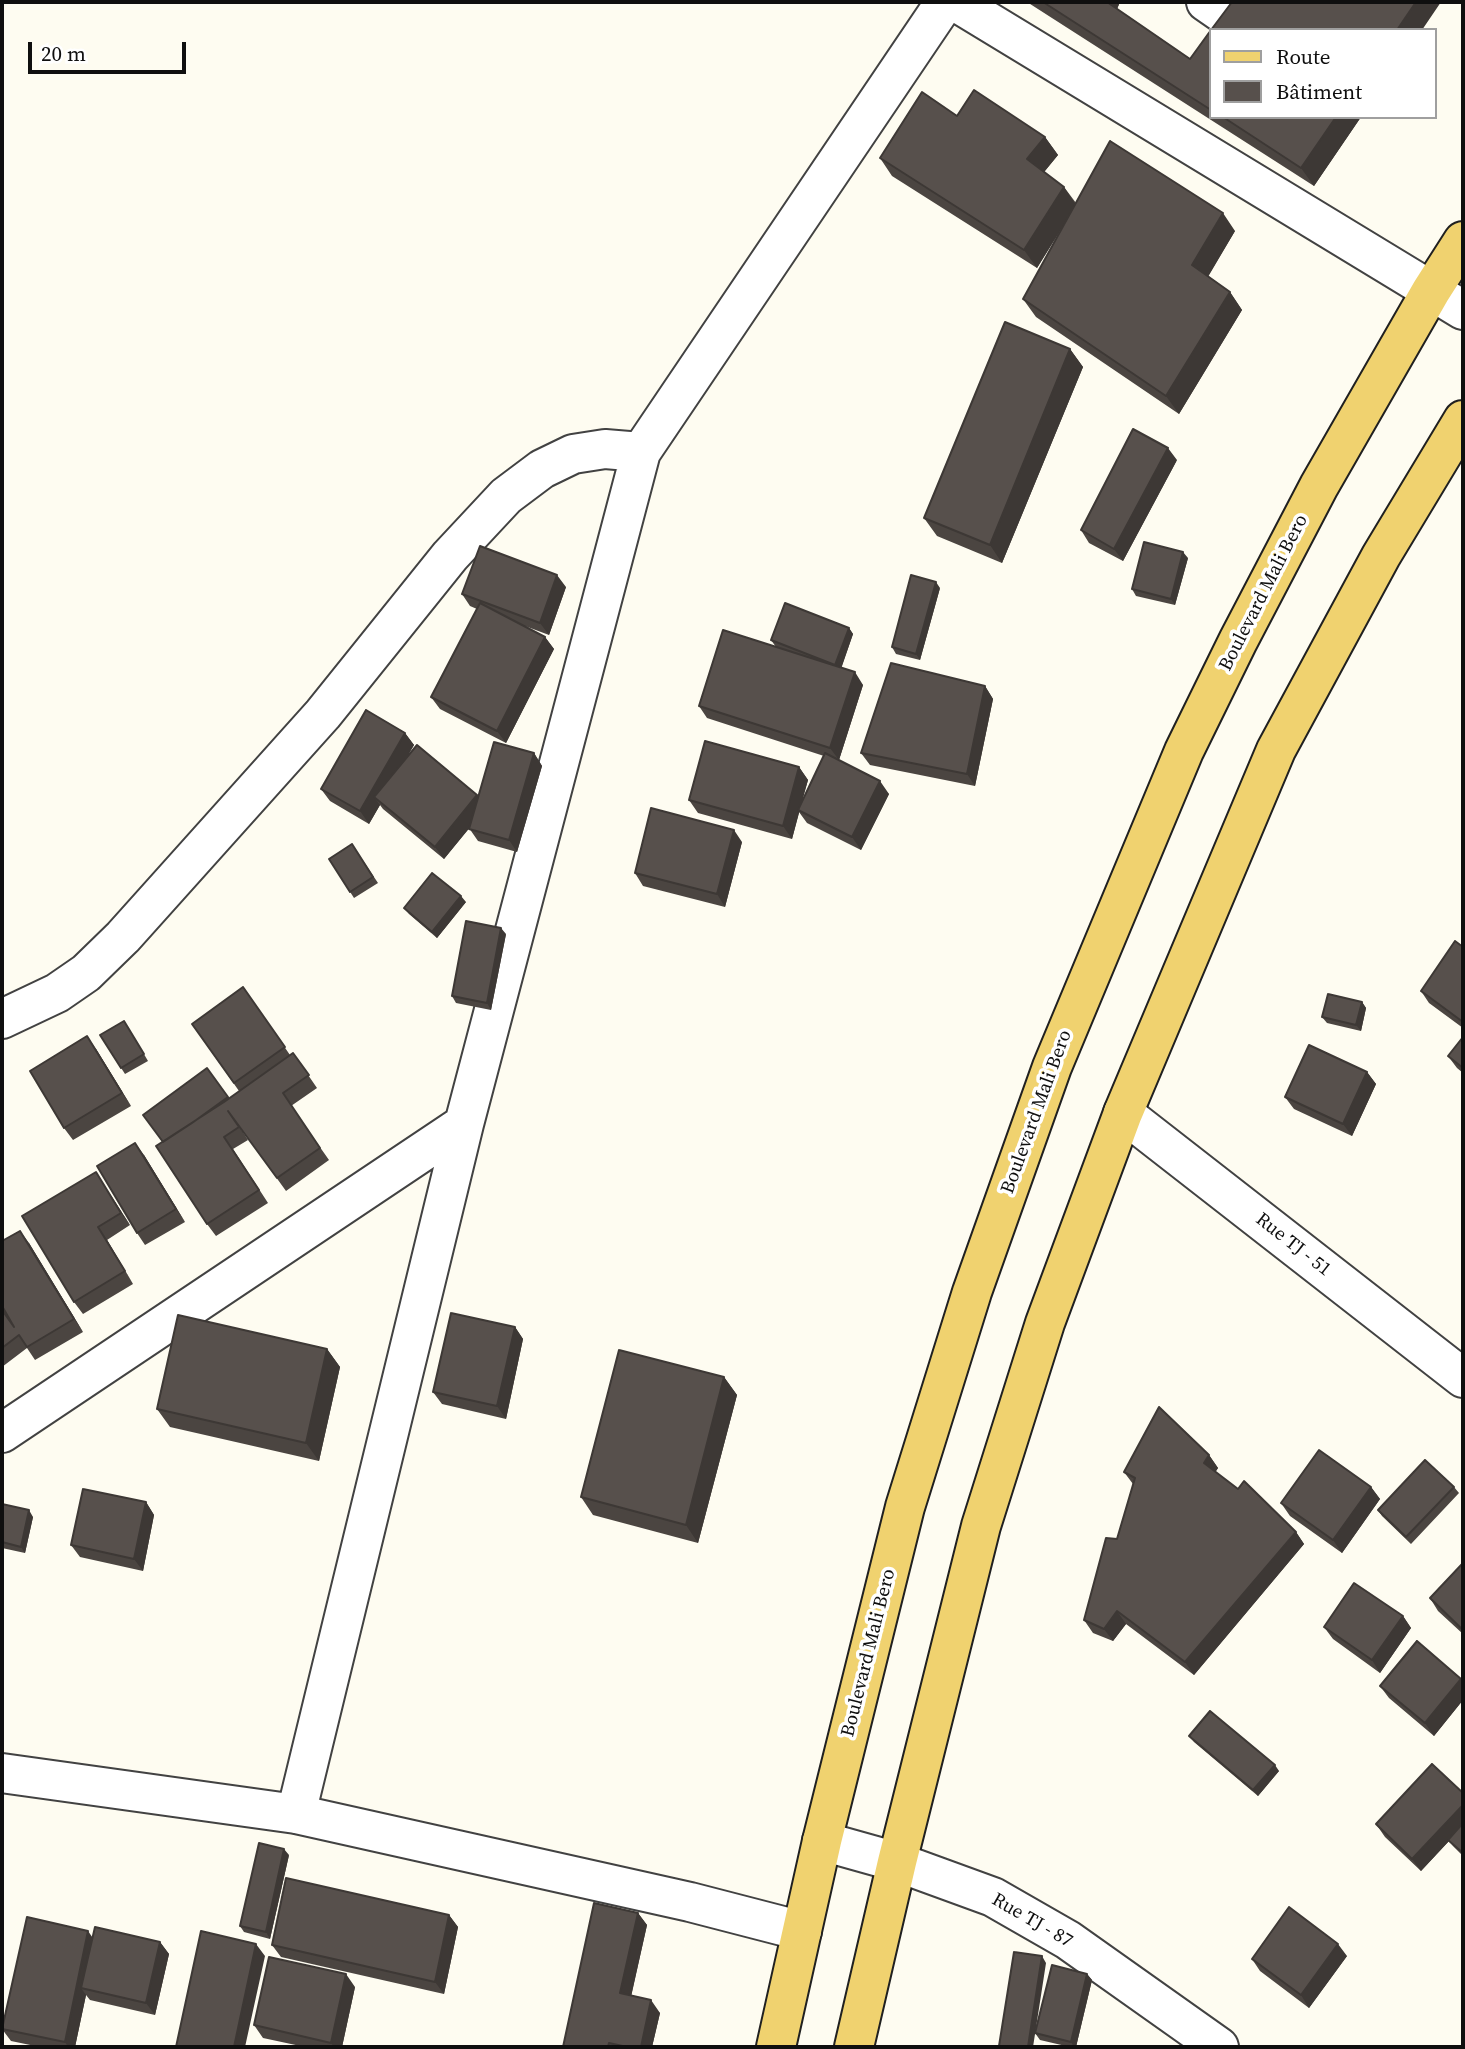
<!DOCTYPE html>
<html>
<head>
<meta charset="utf-8">
<style>
  body { margin:0 }
  #map { position:relative; width:1465px; height:2049px; overflow:hidden; background:#fefcf1; font-family:"Source Serif 4",serif }
  canvas { display:block }
  .frame { position:absolute; inset:0; border:4px solid #0f0f0f; pointer-events:none }
  .legend { position:absolute; left:1209px; top:28px; width:228px; height:91px; box-sizing:border-box; background:#fff; border:2px solid #9f9f9f; margin:0; padding:9px 12px; list-style:none; font-size:21px; color:#0f0f0f }
  .legend li { display:flex; align-items:center; gap:14px; height:35px }
  .legend b { width:35px; border:2px solid #9f9f9f }
  .scale { position:absolute; left:28px; top:42px; width:158px; height:32px; box-sizing:border-box; border:4px solid #0f0f0f; border-top:0; padding-left:9px; font-size:21px; line-height:24px; white-space:nowrap; color:#0f0f0f; -webkit-text-stroke:5px #fff; paint-order:stroke }
</style>
</head>
<body>
<div id="map">
<canvas width="1465" height="2049"></canvas>
<div class="frame"></div>
<ul class="legend">
<li><b style="height:9px;background:#f0d26f"></b>Route</li>
<li><b style="height:19px;background:#57504c"></b>Bâtiment</li>
</ul>
<div class="scale">20 m</div>
</div>
<script>
const ctx = document.querySelector('canvas').getContext('2d');
ctx.lineJoin = 'round';
function poly(rows) {
  const path = new Path2D();
  for (const r of rows) {
    path.moveTo(r[0], r[1]);
    for (let i = 2; i < r.length; i += 2) path.lineTo(r[i], r[i + 1]);
  }
  return path;
}
function strokePath(path, color, width, dash) {
  ctx.strokeStyle = color;
  ctx.lineWidth = width;
  ctx.lineCap = dash ? 'butt' : 'round';
  ctx.setLineDash(dash || []);
  ctx.stroke(path);
}
function paint(path, color) {
  ctx.fillStyle = color;
  ctx.fill(path, 'evenodd');
}
function write(font, color, halo, rows, align = 'center') {
  ctx.font = font + ' "Source Serif 4",serif';
  ctx.lineWidth = 7;
  ctx.setLineDash([]);
  ctx.textBaseline = 'middle';
  ctx.strokeStyle = halo;
  ctx.fillStyle = color;
  for (const [text, x, y, turn = 0] of rows) {
    ctx.save();
    ctx.translate(x, y);
    ctx.rotate((+turn || 0) * Math.PI / 180);
    ctx.textAlign = isNaN(turn) ? turn : align;
    if (halo) ctx.strokeText(text, 0, 0);
    ctx.fillText(text, 0, 0);
    ctx.restore();
  }
}
const minor = poly([
  [956,2,1463,310],
  [1206,2,1232,20,1244,2],
  [2,1019,57,993,86,973,123,937,323,714,450,556,506,496,542,469,573,454,605,449,641,452],
  [1123,1113,1463,1378],
  [2,1433,464,1124],
  [2,1773,296,1814,690,1902,802,1931],
  [296,1814,464,1124,641,452,945,2],
  [822,1841,897,1862,993,1897,1068,1940,1219,2047]
]);
const major = poly([
  [776,2047,822,1841,905,1507,972,1292,1052,1067,1184,751,1238,641,1319,486,1431,291,1463,241],
  [854,2047,897,1862,981,1526,1045,1323,1123,1113,1276,750,1381,556,1463,420]
]);
strokePath(minor, '#424242', 42);
strokePath(major, '#202020', 42);
strokePath(minor, '#fff', 38);
strokePath(major, '#f0d26f', 38);
paint(poly([
  [1027,2,1120,2,1117,9,1190,59,1211,30,1211,117,1361,117,1314,186],
  [957,116,1045,137,1058,155,1044,172,1064,187,1076,203,1235,231,1208,276,1230,292,1242,310,1179,414,1036,317,1023,299,1065,223,1037,268,892,176,880,158],
  [1070,349,1083,367,1002,563,937,536,924,518],
  [1177,460,1123,561,1089,543,1081,530],
  [1188,558,1175,605,1136,596,1132,589],
  [566,587,549,635,525,626,545,637,554,649,506,743,440,709,431,697,477,609,470,606,462,594],
  [940,588,920,660,896,654,892,647],
  [849,628,853,634,841,668,863,685,839,760,889,794,861,850,807,823,799,812,792,839,698,813,689,800,799,767,808,780,801,803,824,756,707,718,699,706,776,647,771,640],
  [985,686,993,699,975,786,870,765,861,753],
  [405,733,414,745,406,758,478,797,534,753,542,766,517,852,478,841,469,828,444,859,383,809,380,805,369,824,330,801,321,789],
  [742,842,725,907,643,886,635,873],
  [352,844,378,883,354,898,329,859],
  [466,902,437,938,409,914,404,908],
  [506,934,491,1010,456,1003,452,996],
  [1463,947,1463,1028,1429,1003,1421,991],
  [243,987,290,1055,293,1053,317,1088,291,1106,329,1160,286,1191,237,1123,248,1140,233,1149,268,1203,216,1236,207,1224,163,1142,207,1068,229,1099,239,1091,192,1024],
  [1362,1002,1366,1008,1361,1031,1327,1023,1322,1017],
  [128,1027,148,1061,125,1074,100,1035],
  [1463,1037,1463,1073,1457,1068,1448,1056],
  [96,1049,131,1106,73,1140,64,1128],
  [1367,1072,1376,1084,1352,1136,1294,1109,1285,1097],
  [144,1155,185,1222,145,1245,137,1233],
  [104,1185,130,1225,107,1240,133,1284,83,1314,74,1302],
  [29,1243,83,1332,35,1360,27,1348,2,1367,2,1310,14,1327],
  [515,1327,523,1339,506,1419,442,1404,433,1392],
  [327,1349,340,1367,319,1461,170,1427,157,1409],
  [724,1377,737,1395,698,1543,593,1515,581,1497],
  [1209,1455,1218,1468,1215,1472,1296,1532,1304,1544,1194,1675,1126,1624,1113,1641,1093,1633,1084,1620,1117,1539,1133,1484,1124,1472],
  [1371,1487,1380,1499,1342,1553,1290,1516,1281,1503],
  [1454,1487,1459,1493,1411,1544,1382,1516,1378,1510],
  [146,1502,154,1515,143,1571,80,1557,71,1545],
  [2,1504,33,1517,25,1553,2,1548],
  [1463,1563,1463,1634,1438,1611,1430,1598],
  [1403,1616,1411,1628,1380,1673,1333,1639,1324,1627],
  [1463,1682,1463,1700,1434,1736,1389,1698,1380,1686],
  [1189,1736,1279,1771,1258,1796,1194,1742],
  [1463,1793,1463,1856,1453,1846,1449,1841,1421,1871,1385,1837,1376,1824],
  [289,1855,270,1939,244,1932,240,1926],
  [638,1913,647,1925,631,1996,660,2013,652,2047,563,2047],
  [449,1915,458,1927,444,1994,281,1957,272,1945],
  [92,1937,160,1942,169,1954,155,2015,90,2000,86,1995,75,2047,40,2047,11,2041,2,2029],
  [1347,1956,1309,2008,1260,1971,1252,1959],
  [1087,1974,1092,1980,1076,2047,1070,2047,1040,2040,1035,2033],
  [355,1987,342,2047,305,2047,263,2038,254,2025]
]), '#4b4541');
paint(poly([
  [1104,2,1120,2,1114,16],
  [1416,2,1441,2,1422,30,1397,30],
  [1336,117,1361,117,1314,186,1301,168],
  [1045,137,1058,155,1040,177,1027,159],
  [1064,187,1076,205,1037,268,1024,250],
  [1223,213,1235,231,1205,282,1192,265],
  [1230,292,1242,310,1179,414,1166,396],
  [1070,349,1083,367,1002,563,990,545],
  [1168,448,1177,460,1123,561,1114,549],
  [1183,552,1188,558,1175,605,1171,599],
  [557,575,566,587,549,635,540,623],
  [936,582,940,588,920,660,916,654],
  [849,628,853,634,840,672,835,665],
  [545,637,554,649,506,743,497,731],
  [855,672,863,685,839,760,830,748],
  [985,686,993,699,975,786,967,774],
  [405,733,414,745,381,802,374,797,380,805,369,824,360,811],
  [534,753,542,766,517,852,509,840],
  [799,767,808,780,792,839,783,826],
  [880,781,889,794,861,850,852,837],
  [477,795,486,808,444,859,435,847],
  [734,830,742,842,725,907,717,894],
  [461,896,466,902,437,938,432,932],
  [501,928,506,934,491,1010,487,1003],
  [1362,1002,1366,1008,1361,1031,1356,1025],
  [87,1036,96,1049,131,1106,122,1093],
  [1367,1072,1376,1084,1352,1136,1343,1124],
  [135,1143,144,1155,185,1222,176,1209],
  [96,1172,104,1185,130,1225,121,1213],
  [98,1227,107,1240,133,1284,125,1271],
  [20,1231,29,1243,83,1332,74,1319],
  [515,1327,523,1339,506,1419,497,1406],
  [327,1349,340,1367,319,1461,306,1443],
  [724,1377,737,1395,698,1543,686,1525],
  [1209,1455,1218,1468,1213,1476,1204,1463],
  [1371,1487,1380,1499,1342,1553,1333,1540],
  [146,1502,154,1515,143,1571,134,1559],
  [29,1510,33,1517,25,1553,21,1547],
  [1296,1532,1304,1544,1194,1675,1185,1662],
  [1117,1611,1126,1624,1113,1641,1104,1629],
  [1403,1616,1411,1628,1380,1673,1372,1660],
  [1461,1679,1463,1682,1463,1700,1434,1736,1425,1723],
  [1275,1765,1279,1771,1258,1796,1253,1790],
  [1463,1805,1463,1826,1421,1871,1412,1859],
  [284,1849,289,1855,270,1939,266,1932],
  [638,1913,647,1925,629,2006,620,1993],
  [449,1915,458,1927,444,1994,435,1982],
  [88,1931,97,1944,81,1988,86,1995,75,2047,68,2047,65,2042],
  [160,1942,169,1954,155,2015,146,2003],
  [256,1944,265,1956,245,2047,234,2047],
  [1338,1944,1347,1956,1309,2008,1301,1995],
  [1042,1956,1046,1963,1033,2047,1028,2047],
  [346,1974,355,1987,342,2047,334,2047,331,2043],
  [1087,1974,1092,1980,1076,2047,1074,2047,1071,2042],
  [651,2000,660,2013,652,2047,641,2047]
]), '#3d3835');
const building = poly([
  [1043,2,1107,2,1190,59,1211,30,1211,110,1043,2],
  [1232,2,1416,2,1397,30,1211,30,1232,2],
  [974,90,1045,137,1027,159,1064,187,1024,250,880,158,922,92,957,116,974,90],
  [1223,117,1336,117,1301,168,1223,117],
  [1110,141,1223,213,1192,265,1230,292,1166,396,1023,299,1110,141],
  [1005,322,1070,349,990,545,924,518,1005,322],
  [1133,429,1168,448,1114,549,1081,530,1133,429],
  [1144,542,1183,552,1171,599,1132,589,1144,542],
  [480,546,557,575,540,623,462,594,480,546],
  [911,575,936,582,916,654,892,647,911,575],
  [480,603,545,637,497,731,431,697,480,603],
  [785,603,849,628,835,665,771,640,785,603],
  [723,630,855,672,830,748,699,706,723,630],
  [891,663,985,686,967,774,861,753,891,663],
  [366,710,405,733,360,811,321,789,366,710],
  [705,741,799,767,783,826,689,800,705,741],
  [494,742,534,753,509,840,469,829,494,742],
  [417,745,477,795,435,847,374,797,417,745],
  [825,753,880,781,852,837,798,810,825,753],
  [651,808,734,830,717,894,635,873,651,808],
  [352,844,373,877,350,892,329,859,352,844],
  [432,873,461,896,432,932,404,908,432,873],
  [466,921,501,928,487,1003,452,996,466,921],
  [1455,941,1463,947,1463,1022,1421,991,1455,941],
  [243,987,285,1047,234,1083,192,1024,243,987],
  [1328,994,1362,1002,1356,1025,1322,1017,1328,994],
  [124,1021,144,1054,121,1068,100,1035,124,1021],
  [87,1036,122,1093,64,1128,30,1071,87,1036],
  [1463,1037,1463,1068,1448,1056,1463,1037],
  [1309,1045,1367,1072,1343,1124,1285,1097,1309,1045],
  [293,1053,309,1075,283,1093,320,1148,277,1178,228,1111,239,1127,224,1137,259,1190,207,1224,156,1146,224,1102,293,1053],
  [207,1068,228,1097,192,1123,163,1142,143,1115,207,1068],
  [135,1143,176,1209,137,1233,97,1166,135,1143],
  [96,1172,121,1213,98,1227,125,1271,74,1302,22,1216,96,1172],
  [20,1231,74,1319,27,1347,19,1335,2,1348,2,1310,14,1327,2,1306,2,1241,20,1231],
  [451,1313,515,1327,497,1406,433,1392,451,1313],
  [178,1315,327,1349,306,1443,157,1409,178,1315],
  [619,1350,724,1377,686,1525,581,1497,619,1350],
  [1159,1407,1209,1455,1204,1463,1238,1489,1244,1481,1296,1532,1185,1662,1117,1611,1104,1629,1084,1620,1106,1538,1117,1539,1135,1478,1124,1472,1159,1407],
  [1319,1450,1371,1487,1333,1540,1281,1503,1319,1450],
  [1425,1460,1454,1487,1406,1537,1378,1510,1425,1460],
  [83,1489,146,1502,134,1559,71,1545,83,1489],
  [2,1504,29,1510,21,1547,2,1542,2,1504],
  [1463,1563,1463,1630,1430,1598,1463,1563],
  [1354,1583,1403,1616,1372,1660,1324,1627,1354,1583],
  [1417,1641,1461,1679,1425,1723,1380,1686,1417,1641],
  [1210,1711,1275,1765,1253,1790,1189,1736,1210,1711],
  [1432,1764,1463,1793,1463,1805,1412,1859,1376,1824,1432,1764],
  [1463,1823,1463,1853,1448,1840,1463,1823],
  [259,1843,284,1849,266,1932,240,1926,259,1843],
  [286,1878,449,1915,435,1982,272,1945,286,1878],
  [594,1903,638,1913,620,1993,651,2000,641,2047,627,2047,609,2043,608,2047,563,2047,594,1903],
  [1289,1907,1338,1944,1301,1995,1252,1959,1289,1907],
  [27,1917,88,1931,65,2042,2,2029,27,1917],
  [95,1927,160,1942,146,2003,81,1988,95,1927],
  [201,1931,256,1944,234,2047,176,2047,201,1931],
  [1014,1952,1042,1956,1028,2047,1009,2047,999,2046,1014,1952],
  [269,1957,346,1974,331,2043,254,2025,269,1957],
  [1052,1965,1087,1974,1071,2042,1035,2033,1052,1965]
]);
paint(building, '#57504c');
strokePath(building, '#3d3835', 2);
write('19px', '#0f0f0f', '#fff', [
  ["Boulevard Mali Bero",1264,593,-63],
  ["Boulevard Mali Bero",1037,1112,-70],
  ["Rue TJ - 51",1293,1245,38],
  ["Boulevard Mali Bero",869,1653,-76],
  ["Rue TJ - 87",1032,1921,30]
]);
</script>
</body>
</html>
